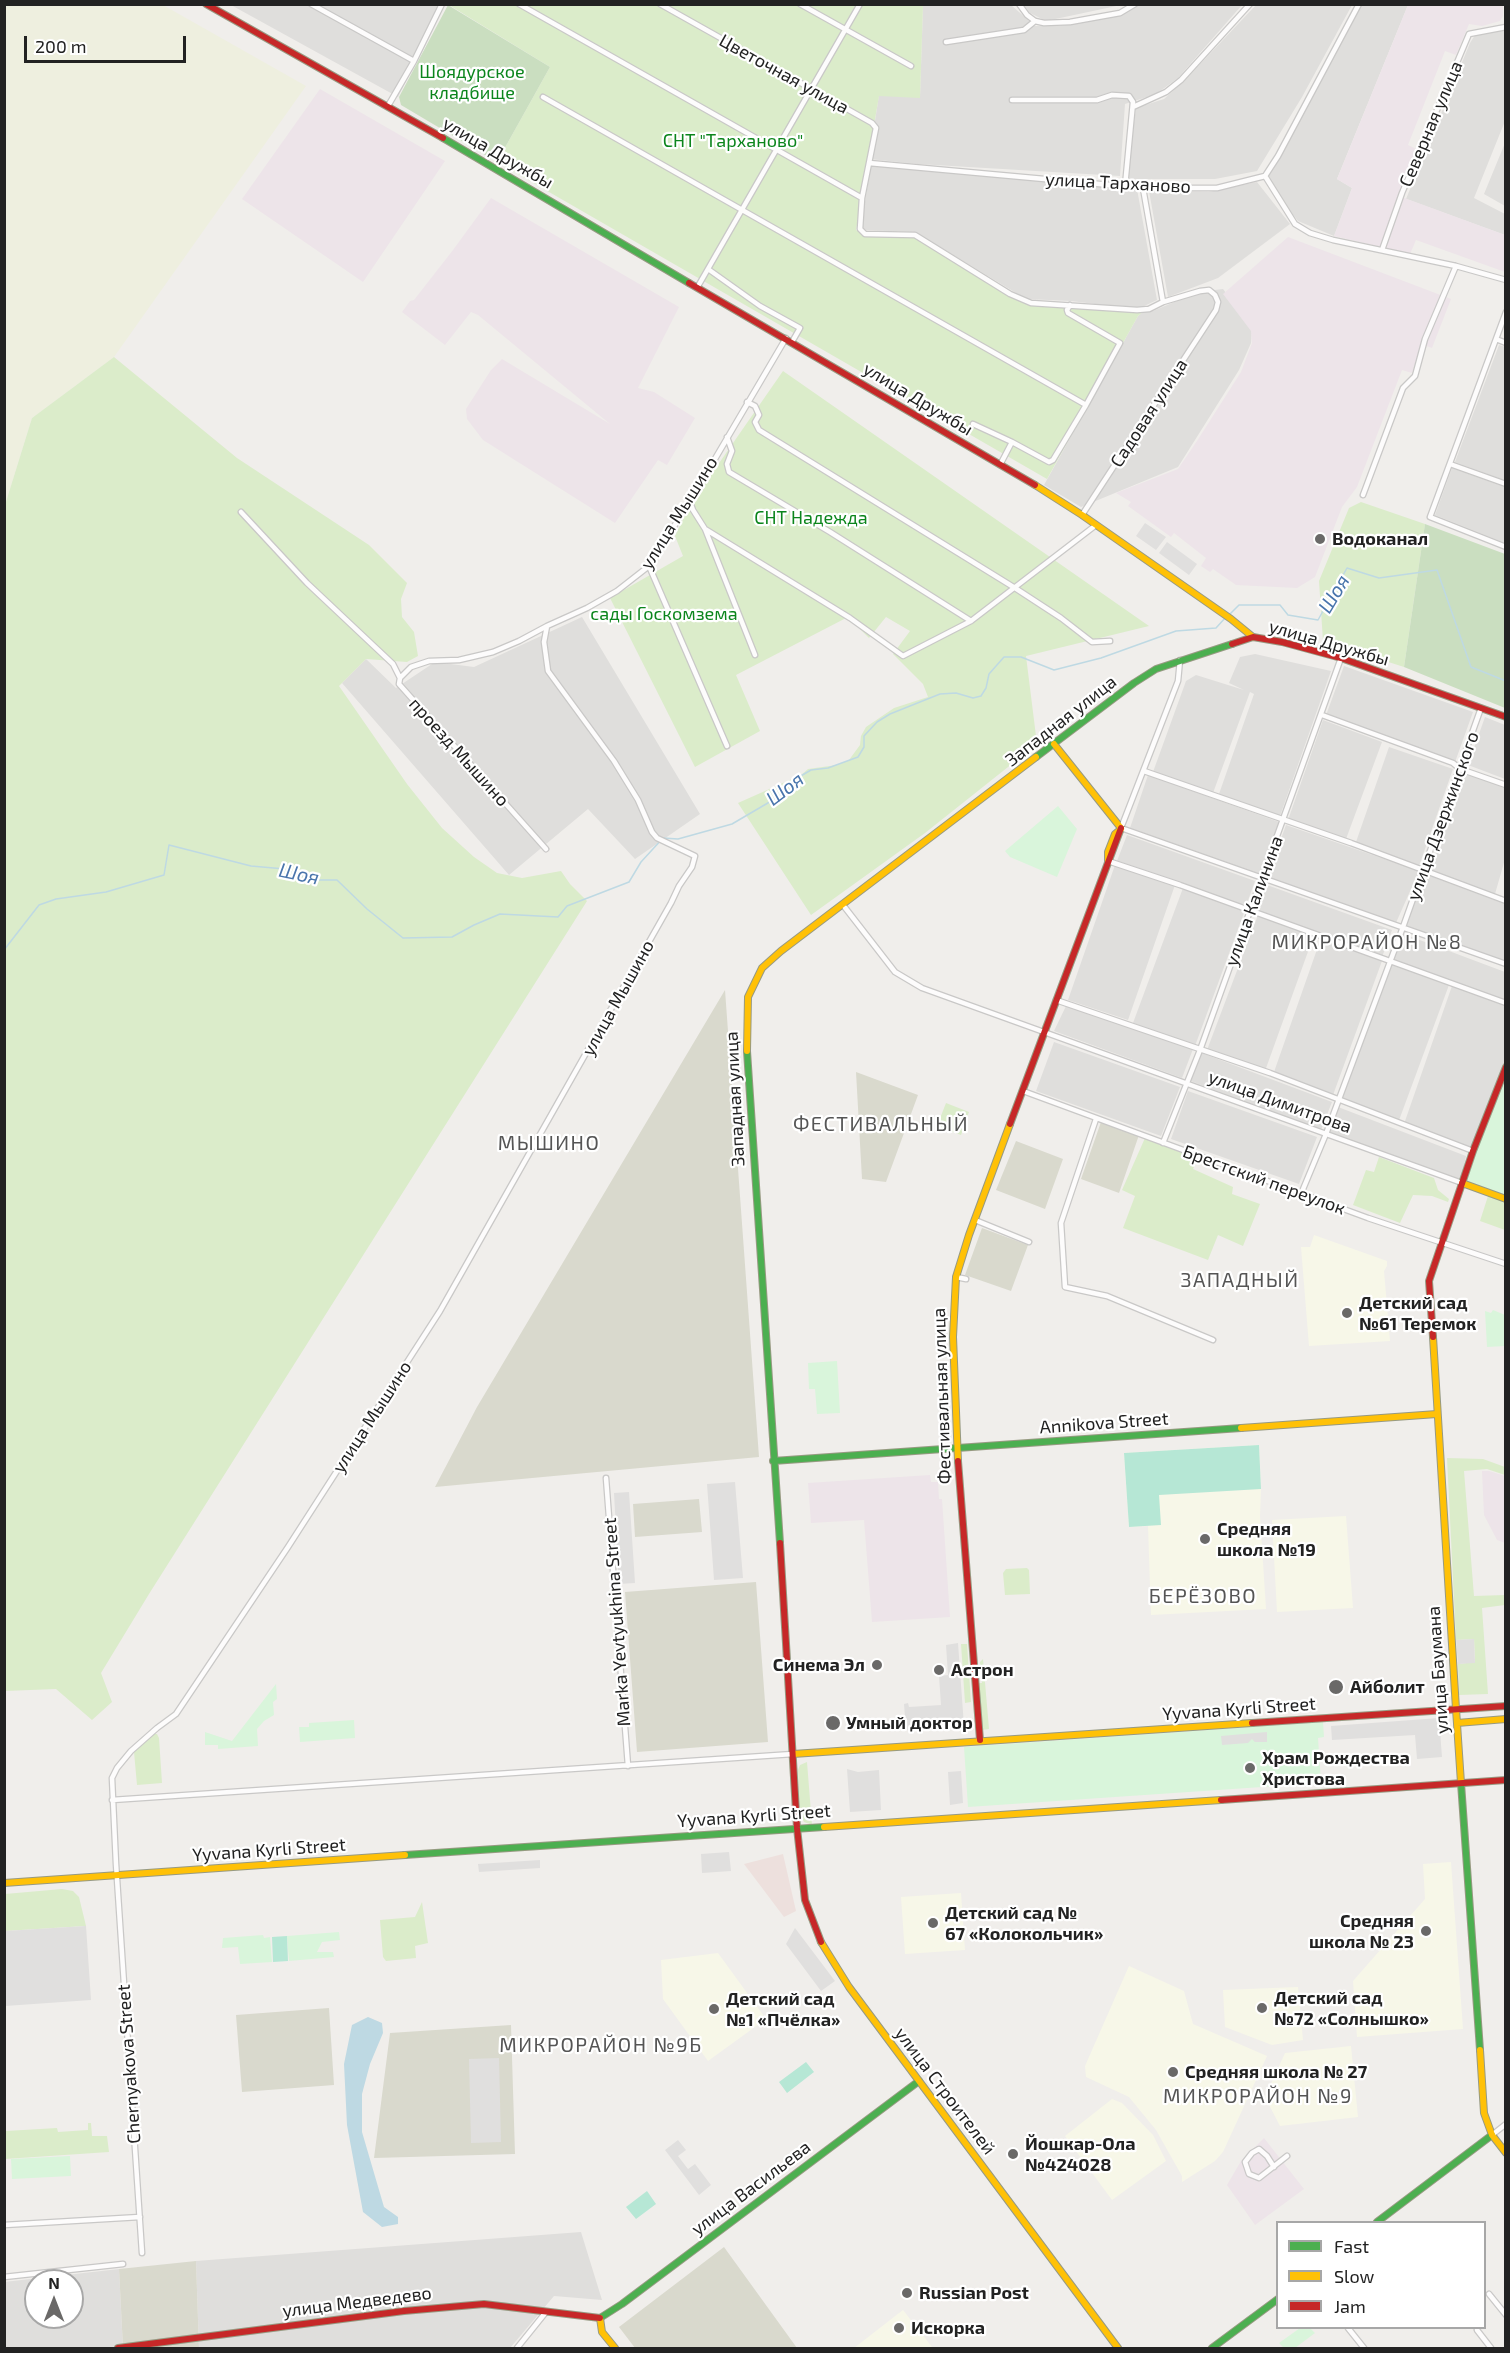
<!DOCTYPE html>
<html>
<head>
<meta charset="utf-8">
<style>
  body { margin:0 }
  #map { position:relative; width:1510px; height:2353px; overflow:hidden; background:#f0eeeb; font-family:"Exo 2",sans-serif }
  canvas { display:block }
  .frame { position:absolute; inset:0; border:6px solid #222; pointer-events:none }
  .legend { position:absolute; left:1276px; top:2221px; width:210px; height:108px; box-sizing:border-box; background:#fff; border:2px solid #a7a7a7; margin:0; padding:8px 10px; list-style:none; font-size:18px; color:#222 }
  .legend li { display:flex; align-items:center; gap:12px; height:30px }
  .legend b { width:30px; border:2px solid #a7a7a7 }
  .north { position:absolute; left:24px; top:2269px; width:60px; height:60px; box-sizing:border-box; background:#fff; border:2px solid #a7a7a7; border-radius:50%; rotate:0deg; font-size:16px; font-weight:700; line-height:24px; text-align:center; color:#222 }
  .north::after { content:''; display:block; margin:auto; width:21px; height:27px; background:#6a6968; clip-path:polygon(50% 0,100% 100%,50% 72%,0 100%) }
  .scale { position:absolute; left:24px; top:36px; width:162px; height:27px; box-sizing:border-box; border:3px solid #222; border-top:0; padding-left:8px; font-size:18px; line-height:21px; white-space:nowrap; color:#222; -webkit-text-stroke:4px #fff; paint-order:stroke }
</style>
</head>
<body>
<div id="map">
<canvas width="1510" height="2353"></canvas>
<div class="frame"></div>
<ul class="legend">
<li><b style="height:8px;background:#4caf50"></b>Fast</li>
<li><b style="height:8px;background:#ffc107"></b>Slow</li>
<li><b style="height:8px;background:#c62828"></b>Jam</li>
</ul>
<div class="north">N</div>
<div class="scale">200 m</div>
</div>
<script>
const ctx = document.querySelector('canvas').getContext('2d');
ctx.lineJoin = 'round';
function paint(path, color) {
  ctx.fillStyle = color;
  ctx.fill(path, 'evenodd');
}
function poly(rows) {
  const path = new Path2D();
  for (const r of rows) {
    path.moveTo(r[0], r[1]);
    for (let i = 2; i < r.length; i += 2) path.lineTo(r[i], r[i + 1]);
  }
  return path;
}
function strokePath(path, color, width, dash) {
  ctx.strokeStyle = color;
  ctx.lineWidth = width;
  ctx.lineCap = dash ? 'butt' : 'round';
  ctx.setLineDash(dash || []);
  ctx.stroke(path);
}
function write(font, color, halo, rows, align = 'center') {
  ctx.font = font + ' "Exo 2",sans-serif';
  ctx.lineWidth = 4.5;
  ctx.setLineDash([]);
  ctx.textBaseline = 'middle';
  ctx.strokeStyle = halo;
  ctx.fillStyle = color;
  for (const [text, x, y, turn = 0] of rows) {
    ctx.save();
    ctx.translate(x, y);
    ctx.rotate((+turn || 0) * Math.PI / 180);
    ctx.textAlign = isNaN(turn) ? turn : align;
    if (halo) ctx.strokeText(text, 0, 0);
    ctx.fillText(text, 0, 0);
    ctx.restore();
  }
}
paint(poly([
  [231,5,444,5,398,97],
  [923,5,1011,5,1035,26,1059,26,1114,17,1139,5,1242,5,1178,78,1156,94,1125,104,1120,176,918,164,869,159,879,95,920,97],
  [1024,5,1121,5,1046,21,1030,13],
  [1256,5,1352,5,1302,97,1257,171,1215,179,1126,179,1136,108,1164,99,1186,79],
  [1361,5,1408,5,1337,179,1352,188,1334,236,1298,221,1263,177],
  [1505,29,1505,121,1474,198,1505,214,1505,235,1406,199,1470,43,1475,35],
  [1505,143,1505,206,1484,194],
  [871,165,1137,189,1157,300,1142,307,1119,307,1071,301,1026,299,915,232,866,230,861,226],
  [1257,182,1290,224,1218,278,1168,297,1149,191,1209,192],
  [1223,289,1252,327,1251,343,1239,370,1178,467,1081,507,1044,485,1138,316,1144,311,1153,311,1198,292],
  [1499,345,1506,347,1504,480,1455,462],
  [1452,468,1505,487,1505,543,1435,515],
  [582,617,700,814,635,859,588,809,509,875,342,683,366,659,396,688,435,662,474,667],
  [1255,654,1331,671,1280,816,1219,794,1254,694,1250,692,1213,793,1153,772,1186,681,1196,675,1244,690,1229,683,1240,657],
  [1344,666,1473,712,1454,765,1325,718],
  [1485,717,1505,725,1505,779,1468,765],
  [1323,720,1382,742,1346,839,1288,820],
  [1389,747,1453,769,1419,866,1356,842],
  [1466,773,1505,788,1505,859,1495,894,1430,871],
  [1148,775,1279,822,1260,874,1130,828],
  [1286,825,1419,871,1395,925,1267,877],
  [1127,835,1255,881,1246,906,1117,861],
  [1115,865,1175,885,1128,1020,1068,1000],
  [1425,874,1505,904,1505,966,1403,929],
  [1267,885,1392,930,1382,957,1257,910],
  [1183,888,1245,910,1195,1046,1133,1023],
  [1258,915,1314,935,1265,1071,1207,1050],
  [1401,933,1505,972,1505,1002,1393,959],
  [1321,938,1382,961,1333,1095,1274,1072],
  [1392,965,1449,985,1398,1123,1340,1102],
  [1453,983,1505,1003,1505,1067,1473,1151,1404,1124],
  [1066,1006,1193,1049,1182,1078,1054,1031],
  [1054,1042,1180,1087,1161,1136,1036,1091],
  [1199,1052,1332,1102,1321,1130,1188,1080],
  [1188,1091,1317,1137,1299,1184,1171,1139],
  [1338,1107,1466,1156,1461,1180,1328,1133],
  [581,2232,602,2300,554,2296,510,2348,199,2348,196,2261],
  [119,2269,123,2348,5,2348,4,2282],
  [36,2281,72,2281,72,2317,36,2317]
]), '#dfdedc');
paint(poly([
  [783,1854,796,1911,784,1917,744,1864]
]), '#ede0dd');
paint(poly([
  [1408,5,1503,5,1503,16,1500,21,1482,26,1469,24,1456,55,1445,51,1408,145,1418,150,1399,196,1505,235,1505,272,1416,240,1410,254,1334,236,1352,188,1337,179],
  [320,89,445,161,363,282,242,199],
  [491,198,679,307,638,388,654,392,695,418,667,465,658,460,615,523,483,440,467,419,466,409,491,370,502,359,610,424,478,315,471,312,445,345,402,312,410,301,414,300,453,250],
  [1288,237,1451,299,1432,348,1421,344,1412,373,1402,370,1357,487,1342,507,1315,577,1297,588,1236,585,1213,569,1210,572,1201,566,1206,558,1174,533,1171,537,1128,506,1131,502,1116,493,1178,469,1197,441,1241,372,1252,343,1251,331,1223,294],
  [1482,1471,1489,1471,1505,1476,1505,1543,1497,1540,1484,1515],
  [930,1475,931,1482,938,1482,939,1499,942,1499,950,1617,872,1622,864,1520,811,1523,808,1483],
  [1264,2138,1304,2189,1255,2225,1227,2185,1241,2161]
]), '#ede4e9');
paint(poly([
  [1314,1235,1387,1261,1387,1266,1384,1271,1390,1341,1309,1346,1301,1247,1310,1247],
  [1259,1445,1261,1489,1260,1516,1266,1609,1151,1615,1148,1526,1129,1527,1124,1453],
  [1346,1516,1353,1608,1277,1612,1272,1520],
  [1451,1862,1463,2029,1357,2037,1353,1981,1425,1899,1423,1864],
  [961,1893,965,1950,905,1954,901,1897],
  [718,1953,766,2019,708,2061,663,1999,661,1960],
  [1129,1966,1184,1991,1193,2024,1267,2056,1223,2152,1215,2161,1182,2182,1182,2176,1156,2130,1129,2097,1086,2077,1085,2066],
  [1298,1987,1303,2040,1272,2045,1225,2027,1223,1990],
  [1351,2046,1358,2117,1280,2126,1265,2097,1285,2053],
  [1112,2099,1122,2103,1153,2135,1166,2161,1112,2200,1065,2136],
  [903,2310,932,2347,930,2348,854,2348]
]), '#f7f7e8');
paint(poly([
  [725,990,759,1457,435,1487,477,1407],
  [856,1072,918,1095,886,1182,862,1179],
  [1101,1122,1139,1135,1119,1193,1081,1179],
  [1016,1141,1063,1159,1045,1209,996,1190],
  [982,1228,1028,1245,1011,1291,965,1275],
  [699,1499,702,1532,635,1537,633,1504],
  [756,1582,768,1742,637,1752,625,1592],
  [329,2008,334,2085,242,2092,236,2015],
  [511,2025,515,2154,374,2158,390,2033],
  [724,2247,797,2348,635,2348,619,2327],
  [196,2261,199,2348,123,2348,119,2269]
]), '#d9d9cd');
paint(poly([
  [5,5,163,5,306,86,114,357,32,418,5,505]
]), '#eeefdf');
paint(poly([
  [449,5,923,5,920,98,879,96,856,230,866,235,915,236,1029,305,1144,311,1138,316,1047,479,497,162,550,67],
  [114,357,237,458,369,545,407,583,401,599,402,617,414,632,418,656,407,662,366,659,339,686,407,784,442,828,474,857,497,873,522,878,561,871,570,884,587,901,149,1594,101,1673,112,1702,92,1720,56,1689,5,1691,5,505,32,418],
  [783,371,1149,626,1026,656,1037,744,925,833,811,915,738,803,801,775,808,769,837,765,849,760,860,745,861,736,866,727,894,708,928,697,923,684,893,654,910,631,886,617,869,638,848,617,736,675,760,731,695,767,610,598,683,556,675,536,690,505],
  [1361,502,1425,524,1404,667,1323,641,1319,581,1349,508],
  [946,1103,969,1112,961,1135,937,1126],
  [1145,1138,1197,1159,1193,1169,1233,1187,1232,1194,1260,1204,1243,1246,1218,1235,1208,1260,1123,1228,1135,1196,1122,1190],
  [1379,1157,1434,1178,1438,1190,1449,1199,1448,1202,1432,1196,1413,1195,1400,1223,1353,1205,1366,1170,1374,1172],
  [1488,1196,1505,1202,1505,1230,1480,1221],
  [1447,1458,1483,1459,1505,1467,1505,1475,1487,1469,1464,1471,1474,1596,1505,1595,1505,1605,1482,1608,1488,1694,1459,1695,1458,1664,1475,1662,1474,1639,1456,1640],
  [1027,1568,1029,1570,1030,1594,1005,1595,1003,1573,1006,1569],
  [961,1644,967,1644,971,1702,965,1703],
  [983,1659,989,1729,982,1730,978,1683,982,1683,980,1662],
  [154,1734,157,1734,159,1738,162,1783,137,1785,134,1752],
  [807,1762,812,1825,804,1822,800,1814,798,1770,800,1765],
  [62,1889,73,1891,79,1897,86,1926,5,1931,5,1894],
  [422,1902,428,1943,415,1946,416,1958,386,1961,383,1957,380,1920,415,1917],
  [88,2123,91,2123,92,2136,107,2136,109,2152,5,2159,5,2128,6,2131,57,2128,58,2132,88,2130]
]), '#dbecca');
paint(poly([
  [448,5,550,67,497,162,401,105,399,97],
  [1425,524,1505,554,1505,708,1404,667]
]), '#cadec0');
paint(poly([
  [1058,806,1077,829,1057,877,1010,857,1005,851],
  [1505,1076,1505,1195,1465,1180],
  [1493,1310,1505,1315,1505,1346,1487,1347,1485,1311,1491,1313],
  [837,1361,840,1413,817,1414,815,1389,809,1389,808,1363],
  [276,1684,277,1699,273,1702,274,1715,264,1721,257,1729,258,1746,218,1749,218,1745,205,1745,205,1732,232,1741],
  [354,1720,355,1738,300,1742,299,1727,309,1727,309,1723],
  [1323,1722,1324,1737,1318,1738,1321,1783,968,1807,964,1747],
  [339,1932,340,1940,322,1942,317,1952,333,1952,334,1957,289,1961,287,1936],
  [263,1935,264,1938,270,1937,272,1962,240,1964,238,1947,222,1948,223,1938],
  [70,2156,71,2176,12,2179,11,2159],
  [1300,2328,1310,2328,1315,2333,1295,2348,1284,2348,1279,2343]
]), '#d9f5db');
paint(poly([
  [1259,1445,1261,1489,1159,1495,1161,1525,1129,1527,1124,1453],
  [287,1936,288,1961,273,1962,272,1937],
  [806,2062,814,2072,787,2093,779,2082],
  [647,2191,656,2204,636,2219,626,2207]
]), '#b6e7d5');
paint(poly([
  [1145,523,1166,537,1156,550,1136,536],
  [1167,542,1197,564,1189,575,1159,553],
  [735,1482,743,1578,714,1580,707,1484],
  [629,1492,635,1583,619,1584,614,1493],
  [1474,1639,1475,1663,1458,1664,1456,1640],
  [958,1643,964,1726,906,1730,904,1704,908,1703,909,1707,941,1705,939,1676,948,1675,946,1645],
  [1439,1718,1442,1757,1417,1759,1415,1735,1332,1740,1331,1726],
  [1267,1732,1267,1742,1255,1742,1252,1739,1248,1743,1222,1745,1221,1736],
  [847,1769,858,1772,879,1770,881,1810,850,1812],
  [961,1771,963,1803,950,1805,948,1772],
  [729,1852,731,1871,702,1873,701,1854],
  [540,1860,540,1868,479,1872,478,1864],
  [86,1926,91,2000,5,2006,5,1931],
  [795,1928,835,1981,821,1991,786,1944],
  [499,2058,501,2142,471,2143,469,2059],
  [678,2140,686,2150,678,2156,688,2169,695,2164,711,2185,699,2195,665,2150]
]), '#e0dfde');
paint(poly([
  [368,2017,382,2023,383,2033,370,2064,362,2094,362,2132,384,2207,398,2217,398,2224,382,2227,363,2212,347,2125,344,2064,352,2025]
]), '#bed9e3');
strokePath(poly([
  [1230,614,1239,605,1280,605,1288,615,1318,620,1347,568,1379,578,1437,570,1471,667,1506,681],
  [4,950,39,905,56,899,106,892,164,875,169,845,251,866,285,869,314,880,337,880,367,909,403,938,452,937,474,925,500,914,558,917,567,906,629,882,641,862,663,838,678,839,732,824,790,790,799,777,811,770,828,768,858,757,864,747,864,736,877,722,890,714,940,694,956,693,973,698,981,696,986,688,989,674,1004,657,1021,657,1054,670,1101,658,1176,631,1216,628,1226,617]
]), '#bed9e3', 1.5);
const street = poly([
  [311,4,414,61],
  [519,4,862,198],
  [660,4,872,123,876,128,862,198,860,229,865,234,915,235,1010,294,1031,303,1137,310,1149,309,1163,302,1200,291,1209,290,1215,295,1218,302,1216,310,1082,515],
  [800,4,911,66],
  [1019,4,1027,15,1035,21,1044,23,1070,22,1120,13,1135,4],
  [946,42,1024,30,1035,21],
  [543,97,1086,405],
  [1012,100,1097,100,1112,95,1129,96,1133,102,1125,186],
  [388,106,414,61,442,4],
  [1133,107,1166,92,1181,80,1250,4],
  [869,163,1143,188,1217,188,1265,176,1278,156,1359,4],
  [1265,176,1295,224,1310,233,1333,240,1456,266,1506,280],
  [1143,188,1163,302],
  [1382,250,1402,193,1469,34,1506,27],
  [708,269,760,306,800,328,792,342],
  [697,288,860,4],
  [1506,312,1430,517,1506,547],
  [1496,339,1506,343],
  [747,402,755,406,759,415,755,422,759,430,1015,588,1061,618,1092,642,1110,641],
  [973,424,1012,442],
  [727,437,732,451,727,464,729,472,830,532,971,621],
  [1450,464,1506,484],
  [1000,465,1012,442,1049,462,1053,460,1086,405,1120,343,1068,313,1067,310,1070,305],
  [1363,495,1403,388,1415,376,1425,339,1456,266],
  [690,502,693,510,705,529,850,618,903,656,971,621,1096,525],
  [241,512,307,583,393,664,400,678],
  [705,529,755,655],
  [649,566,727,746],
  [1180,660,1178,681,1121,828,1506,964],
  [1322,715,1453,763,1460,769,1506,785],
  [1144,771,1351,843,1506,901],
  [546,849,399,684,400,678,411,667,429,661,459,660,493,652,519,641,547,626],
  [1108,861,1180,885,1506,1003],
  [843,905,895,972,922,988,1462,1183],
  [1056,1000,1270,1073,1473,1151],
  [1023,1091,1368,1218,1506,1264],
  [1096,1119,1061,1223,1065,1287,1107,1296,1213,1340],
  [1163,1143,1200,1050,1341,658],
  [1301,1194,1326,1134,1403,927,1481,708],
  [975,1220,1029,1242],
  [956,1277,966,1279],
  [606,1478,628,1766],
  [112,1800,793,1754],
  [1492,2135,1506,2124],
  [1274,2167,1267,2156,1259,2149,1252,2153,1245,2162,1249,2174,1259,2178,1287,2156],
  [4,2225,140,2217],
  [142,2253,116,1864,112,1778,117,1768,131,1751,157,1728,176,1714,288,1547,440,1311,671,903,679,886,692,867,695,856,657,838,652,832,638,800,614,761,548,671,544,642,547,626,587,608,617,591,649,566,692,498,786,338],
  [4,2277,123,2264],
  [1489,2294,1506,2315],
  [1348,2328,1364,2348],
  [1477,2330,1491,2348],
  [517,2348,546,2312]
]);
const fast = poly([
  [443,138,689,283],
  [1036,757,1134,683,1156,669,1232,644],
  [747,1051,780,1543],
  [773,1461,1241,1428],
  [1461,1783,1480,2050],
  [405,1855,824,1827],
  [1377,2222,1492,2135],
  [600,2318,622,2304,919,2081],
  [1212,2348,1278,2299]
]);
const slow = poly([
  [1035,485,1082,515,1231,619,1253,637],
  [1054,744,1121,828],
  [1108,861,1108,852,1115,834,1121,829],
  [747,1051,748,997,762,968,781,951,1036,757],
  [1462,1183,1506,1199],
  [1433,1337,1456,1709],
  [1241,1428,1437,1414],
  [958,1461,953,1337,956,1277,969,1235,1010,1124],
  [1456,1709,1461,1783],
  [1457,1723,1506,1719],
  [793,1754,1252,1723],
  [824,1827,1221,1800],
  [4,1883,405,1855],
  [821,1942,849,1987,1118,2348],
  [1480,2050,1484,2113,1492,2135,1506,2153],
  [600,2318,602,2332,615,2348]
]);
const jam = poly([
  [206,4,443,138],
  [689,283,1035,485],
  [1232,644,1253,637,1282,642,1341,658,1506,717],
  [1010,1124,1121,828],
  [1433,1337,1429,1281,1473,1151,1506,1067],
  [958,1461,980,1740],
  [780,1543,797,1828,805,1900,821,1942],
  [1252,1723,1506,1706],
  [1221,1800,1506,1780],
  [118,2348,404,2311,484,2304,600,2318]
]);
strokePath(street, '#c9c8c7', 7);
strokePath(fast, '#979a82', 8);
strokePath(slow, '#979a82', 8);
strokePath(jam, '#979a82', 8);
strokePath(street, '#fdfcfc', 4.5);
strokePath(fast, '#4caf50', 6);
strokePath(slow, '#ffc107', 6);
strokePath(jam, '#c62828', 6);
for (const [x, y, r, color] of [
  [1320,539,6,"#6a6968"],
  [1347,1313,6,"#6a6968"],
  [1205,1539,6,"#6a6968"],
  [877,1665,6,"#6a6968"],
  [939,1670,6,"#6a6968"],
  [1336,1687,8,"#6a6968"],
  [833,1723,8,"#6a6968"],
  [1250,1768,6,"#6a6968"],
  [933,1923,6,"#6a6968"],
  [1426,1931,6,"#6a6968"],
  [1262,2008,6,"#6a6968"],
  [714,2009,6,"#6a6968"],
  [1173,2072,6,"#6a6968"],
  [1013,2154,6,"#6a6968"],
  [907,2293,6,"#6a6968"],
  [899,2328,6,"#6a6968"]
]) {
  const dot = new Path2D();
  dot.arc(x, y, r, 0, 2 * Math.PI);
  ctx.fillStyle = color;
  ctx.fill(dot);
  strokePath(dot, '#fff', 2);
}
write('18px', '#0b851c', '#fff', [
  ["Шоядурское",472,72],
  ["кладбище",472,93],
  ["СНТ \"Тарханово\"",733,141],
  ["СНТ Надежда",811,518],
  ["сады Госкомзема",664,614]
]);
write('18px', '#222', '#fff', [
  ["Цветочная улица",784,74,29],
  ["Северная улица",1431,124,-67],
  ["улица Дружбы",498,153,30],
  ["улица Тарханово",1118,183,3],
  ["улица Дружбы",918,399,31],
  ["Садовая улица",1149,413,-57],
  ["улица Мышино",679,513,-58],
  ["улица Дружбы",1329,643,16],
  ["Западная улица",1061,721,-38],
  ["проезд Мышино",459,752,48],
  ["улица Дзержинского",1443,816,-70],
  ["улица Калинина",1254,901,-70],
  ["улица Мышино",618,998,-61],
  ["Западная улица",735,1099,-93],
  ["улица Димитрова",1280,1102,20],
  ["Брестский переулок",1264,1180,20],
  ["Фестивальная улица",942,1396,-92],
  ["улица Мышино",372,1417,-57],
  ["Annikova Street",1104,1423,-4],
  ["Marka Yevtyukhina Street",617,1622,-94],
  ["улица Баумана",1438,1670,-94],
  ["Yyvana Kyrli Street",1239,1709,-4],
  ["Yyvana Kyrli Street",754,1816,-4],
  ["Yyvana Kyrli Street",269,1850,-4],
  ["Chernyakova Street",129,2064,-94],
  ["улица Строителей",945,2091,53],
  ["улица Васильева",751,2188,-37],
  ["улица Медведево",357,2302,-7]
]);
write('bold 18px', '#222', '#fff', [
  ["Водоканал",1332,539],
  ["Детский сад",1359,1303],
  ["№61 Теремок",1359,1324],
  ["Средняя",1217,1529],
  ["школа №19",1217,1550],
  ["Синема Эл",865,1665,"right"],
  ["Астрон",951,1670],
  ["Айболит",1350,1687],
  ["Умный доктор",846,1723],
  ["Храм Рождества",1262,1758],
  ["Христова",1262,1779],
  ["Детский сад №",945,1913],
  ["67 «Колокольчик»",945,1934],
  ["Средняя",1414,1921,"right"],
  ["школа № 23",1414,1942,"right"],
  ["Детский сад",1274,1998],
  ["№72 «Солнышко»",1274,2019],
  ["Детский сад",726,1999],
  ["№1 «Пчёлка»",726,2020],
  ["Средняя школа № 27",1185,2072],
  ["Йошкар-Ола",1025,2144],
  ["№424028",1025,2165],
  ["Russian Post",919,2293],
  ["Искорка",911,2328]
], 'left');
write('italic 20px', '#4975ac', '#fff', [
  ["Шоя",1334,594,-59],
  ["Шоя",785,789,-37],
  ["Шоя",299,874,12]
]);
ctx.letterSpacing = '1.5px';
write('20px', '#555', '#fff', [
  ["МИКРОРАЙОН №8",1367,942],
  ["ФЕСТИВАЛЬНЫЙ",881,1124],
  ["МЫШИНО",549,1143],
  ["ЗАПАДНЫЙ",1240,1280],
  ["БЕРЁЗОВО",1203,1596],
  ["МИКРОРАЙОН №9Б",601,2045],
  ["МИКРОРАЙОН №9",1258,2096]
]);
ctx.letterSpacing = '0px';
</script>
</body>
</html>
